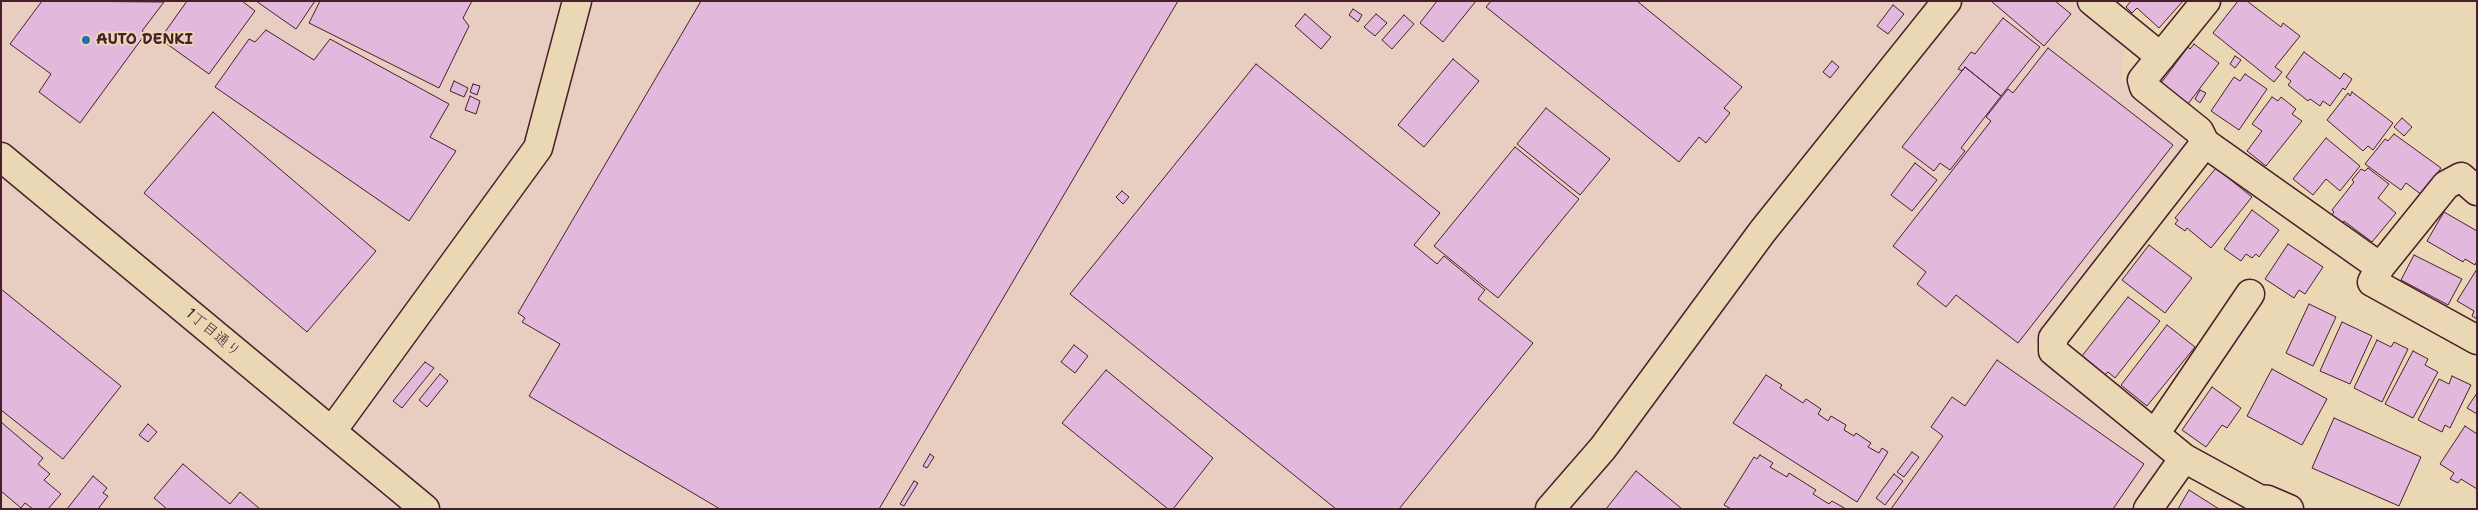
<!DOCTYPE html>
<html>
<head>
<meta charset="utf-8">
<style>
  body { margin:0 }
  #map { position:relative; width:2478px; height:510px; overflow:hidden; background:#ead7b4; font-family:"Shantell Sans",sans-serif }
  canvas { display:block }
  .frame { position:absolute; inset:0; border:2px solid #4a1f2b; pointer-events:none }
</style>
</head>
<body>
<div id="map">
<canvas width="2478" height="510"></canvas>
<div class="frame"></div>
</div>
<script>
const ctx = document.querySelector('canvas').getContext('2d');
ctx.lineJoin = 'round';
function paint(path, color) {
  ctx.fillStyle = color;
  ctx.fill(path, 'evenodd');
}
function poly(rows) {
  const path = new Path2D();
  for (const r of rows) {
    path.moveTo(r[0], r[1]);
    for (let i = 2; i < r.length; i += 2) path.lineTo(r[i], r[i + 1]);
  }
  return path;
}
function strokePath(path, color, width, dash) {
  ctx.strokeStyle = color;
  ctx.lineWidth = width;
  ctx.lineCap = dash ? 'butt' : 'round';
  ctx.setLineDash(dash || []);
  ctx.stroke(path);
}
function write(font, color, halo, rows, align = 'center') {
  ctx.font = font + ' "Shantell Sans","Klee One",sans-serif';
  ctx.lineWidth = 4;
  ctx.setLineDash([]);
  ctx.textBaseline = 'middle';
  ctx.strokeStyle = halo;
  ctx.fillStyle = color;
  for (const [text, x, y, turn = 0] of rows) {
    ctx.save();
    ctx.translate(x, y);
    ctx.rotate((+turn || 0) * Math.PI / 180);
    ctx.textAlign = isNaN(turn) ? turn : align;
    if (halo) ctx.strokeText(text, 0, 0);
    ctx.fillText(text, 0, 0);
    ctx.restore();
  }
}
paint(poly([
  [1,1,2077,1,2125,41,2121,80,2183,130,2185,149,2031,349,2157,449,2162,465,2131,509,1,509]
]), '#e8cec0');
const building = poly([
  [42,1,164,2,142,31,146,33,80,123,39,92,51,74,10,44,42,1],
  [187,1,242,1,255,11,209,74,160,39,187,1],
  [256,1,315,1,296,29,256,1],
  [320,1,472,1,463,18,469,26,439,88,309,23,320,1],
  [701,1,1178,1,879,509,720,509,529,396,560,344,522,322,525,318,518,313,701,1],
  [1437,1,1476,1,1443,42,1420,23,1437,1],
  [1491,1,1637,1,1742,87,1724,108,1730,113,1706,143,1699,137,1679,162,1486,7,1491,1],
  [1991,1,2055,1,2071,14,2044,46,1991,1],
  [2131,1,2183,1,2159,28,2137,8,2132,13,2126,7,2131,1],
  [2238,1,2247,1,2281,27,2283,23,2300,36,2275,67,2282,72,2274,82,2213,33,2238,1],
  [1893,5,1904,14,1888,34,1877,26,1893,5],
  [1353,9,1362,15,1358,22,1349,15,1353,9],
  [1305,14,1331,37,1321,49,1295,26,1305,14],
  [1376,14,1387,23,1375,36,1364,27,1376,14],
  [1404,15,1414,24,1392,49,1382,40,1404,15],
  [2003,18,2040,47,2001,96,1965,67,1962,71,1958,69,1971,52,1975,54,2003,18],
  [266,30,314,60,330,39,449,104,430,137,456,151,409,221,215,87,249,39,255,42,266,30],
  [2194,44,2219,63,2188,104,2161,83,2188,47,2190,49,2194,44],
  [2048,48,2173,145,2018,343,1956,295,1946,307,1917,284,1926,272,1893,246,1991,121,1986,117,2008,89,2013,93,2048,48],
  [2304,52,2340,79,2344,73,2352,79,2345,90,2343,88,2330,106,2323,101,2320,106,2310,99,2308,101,2288,85,2291,81,2286,77,2304,52],
  [2235,56,2241,60,2235,68,2230,64,2235,56],
  [1453,59,1479,81,1424,147,1398,125,1453,59],
  [1832,61,1839,67,1830,78,1823,72,1832,61],
  [1256,64,1440,213,1414,245,1437,264,1444,256,1485,290,1478,299,1533,343,1399,509,1336,509,1070,294,1256,64],
  [1965,67,2001,96,1961,148,1965,151,1950,170,1940,163,1934,171,1902,147,1965,67],
  [2245,74,2267,89,2239,130,2211,111,2234,77,2240,81,2245,74],
  [454,81,468,88,464,97,450,91,454,81],
  [473,84,480,86,477,95,470,92,473,84],
  [2200,90,2206,93,2200,103,2195,99,2200,90],
  [2352,92,2393,123,2373,150,2368,146,2363,151,2327,120,2348,93,2350,96,2352,92],
  [470,96,480,101,476,114,465,110,470,96],
  [2272,97,2278,101,2281,97,2296,109,2292,114,2302,121,2266,166,2247,151,2262,131,2252,124,2272,97],
  [1546,108,1610,159,1580,195,1517,144,1546,108],
  [213,112,376,251,307,332,144,193,213,112],
  [2402,118,2412,127,2404,136,2394,127,2402,118],
  [2394,134,2441,168,2422,195,2406,183,2401,190,2365,164,2385,139,2388,141,2394,134],
  [2326,138,2360,166,2340,191,2326,179,2313,195,2293,179,2326,138],
  [1515,147,1579,199,1498,298,1434,246,1515,147],
  [1915,163,1937,180,1912,211,1891,195,1915,163],
  [2216,168,2252,197,2211,248,2187,228,2185,231,2175,224,2178,220,2175,218,2216,168],
  [2368,168,2389,184,2378,198,2396,213,2372,242,2344,221,2341,225,2330,217,2334,212,2332,210,2354,182,2352,180,2361,169,2365,171,2368,168],
  [1122,191,1129,197,1123,204,1116,197,1122,191],
  [2252,210,2279,230,2259,257,2256,254,2252,258,2246,254,2241,261,2224,249,2252,210],
  [2444,212,2477,231,2477,261,2475,265,2465,259,2463,262,2427,241,2444,212],
  [2288,244,2323,267,2305,294,2299,290,2294,298,2265,279,2288,244],
  [2149,245,2192,278,2165,313,2122,280,2149,245],
  [2414,255,2462,279,2448,305,2401,280,2414,255],
  [2477,269,2477,319,2472,316,2474,311,2457,301,2477,269],
  [1,289,121,386,63,459,1,410,1,289],
  [2128,297,2160,321,2115,378,2108,372,2105,375,2082,356,2128,297],
  [2309,304,2336,317,2313,366,2286,353,2309,304],
  [2342,322,2372,336,2350,384,2320,371,2342,322],
  [2167,325,2195,347,2147,406,2121,385,2167,325],
  [2377,340,2391,347,2394,342,2408,349,2382,402,2354,388,2377,340],
  [1074,345,1088,356,1075,373,1061,362,1074,345],
  [2413,351,2428,359,2425,365,2438,372,2413,418,2385,404,2413,351],
  [1997,360,2144,464,2113,509,1891,509,1943,436,1931,427,1952,397,1965,406,1997,360],
  [425,362,434,368,402,408,393,401,425,362],
  [2272,369,2327,399,2302,445,2247,416,2272,369],
  [1106,370,1213,458,1173,509,1168,509,1062,423,1106,370],
  [440,374,448,381,427,407,419,400,440,374],
  [1766,375,1782,385,1780,388,1803,403,1806,399,1821,409,1818,414,1828,421,1831,416,1846,425,1844,430,1854,436,1856,433,1871,443,1868,447,1879,453,1882,448,1888,452,1857,502,1733,423,1766,375],
  [2452,376,2471,385,2450,428,2445,425,2442,432,2418,420,2439,379,2449,384,2452,376],
  [2212,387,2241,408,2227,428,2222,425,2206,447,2182,430,2212,387],
  [2477,393,2477,414,2467,408,2477,393],
  [2334,418,2421,457,2399,506,2312,468,2334,418],
  [1,422,43,458,38,464,50,474,44,480,61,494,48,509,33,509,25,503,21,508,1,491,1,422],
  [148,424,157,432,148,442,139,435,148,424],
  [2465,426,2477,434,2477,489,2461,479,2458,483,2450,479,2454,473,2440,464,2465,426],
  [1912,452,1919,457,1904,477,1897,472,1912,452],
  [930,454,934,457,927,468,923,466,930,454],
  [1760,455,1773,463,1770,467,1787,477,1789,473,1816,490,1813,494,1829,504,1832,501,1846,509,1731,509,1724,505,1754,457,1757,459,1760,455],
  [183,464,230,504,240,492,260,509,167,509,154,498,183,464],
  [1636,471,1682,509,1606,509,1636,471],
  [1894,474,1903,481,1885,505,1876,498,1894,474],
  [93,476,107,488,103,493,108,496,98,509,67,509,93,476],
  [914,481,918,483,904,506,900,504,914,481],
  [2189,490,2219,509,2178,509,2189,490]
]);
paint(building, '#e3b8dd');
strokePath(building, '#4a1f2b', 1);
const street = poly([
  [2092,1,2161,57],
  [2206,1,2142,80,2144,87,2199,131,2205,143,2380,267],
  [2205,143,2053,338,2053,351,2184,458,2259,499,2268,500,2289,509],
  [2477,191,2461,177,2446,185,2380,267,2372,282,2477,340],
  [332,431,538,148,577,1],
  [2155,434,2250,294],
  [1550,509,1603,448,1762,232,1947,1],
  [2148,509,2184,458]
]);
const secondary = poly([
  [1,157,425,509]
]);
strokePath(street, '#4a1f2b', 31);
strokePath(secondary, '#4a1f2b', 31);
strokePath(street, '#ead7b4', 28);
strokePath(secondary, '#ead7b4', 28);
for (const [x, y, r, color] of [
  [86,40,5,"#1f6fb2"]
]) {
  const dot = new Path2D();
  dot.arc(x, y, r, 0, 2 * Math.PI);
  ctx.fillStyle = color;
  ctx.fill(dot);
  strokePath(dot, '#ead7b4', 2);
}
write('bold 15px', '#4a1f2b', '#ead7b4', [
  ["AUTO DENKI",96,40]
], 'left');
write('15px', '#4a1f2b', '#ead7b4', [
  ["1丁目通り",213,333,40]
]);
</script>
</body>
</html>
